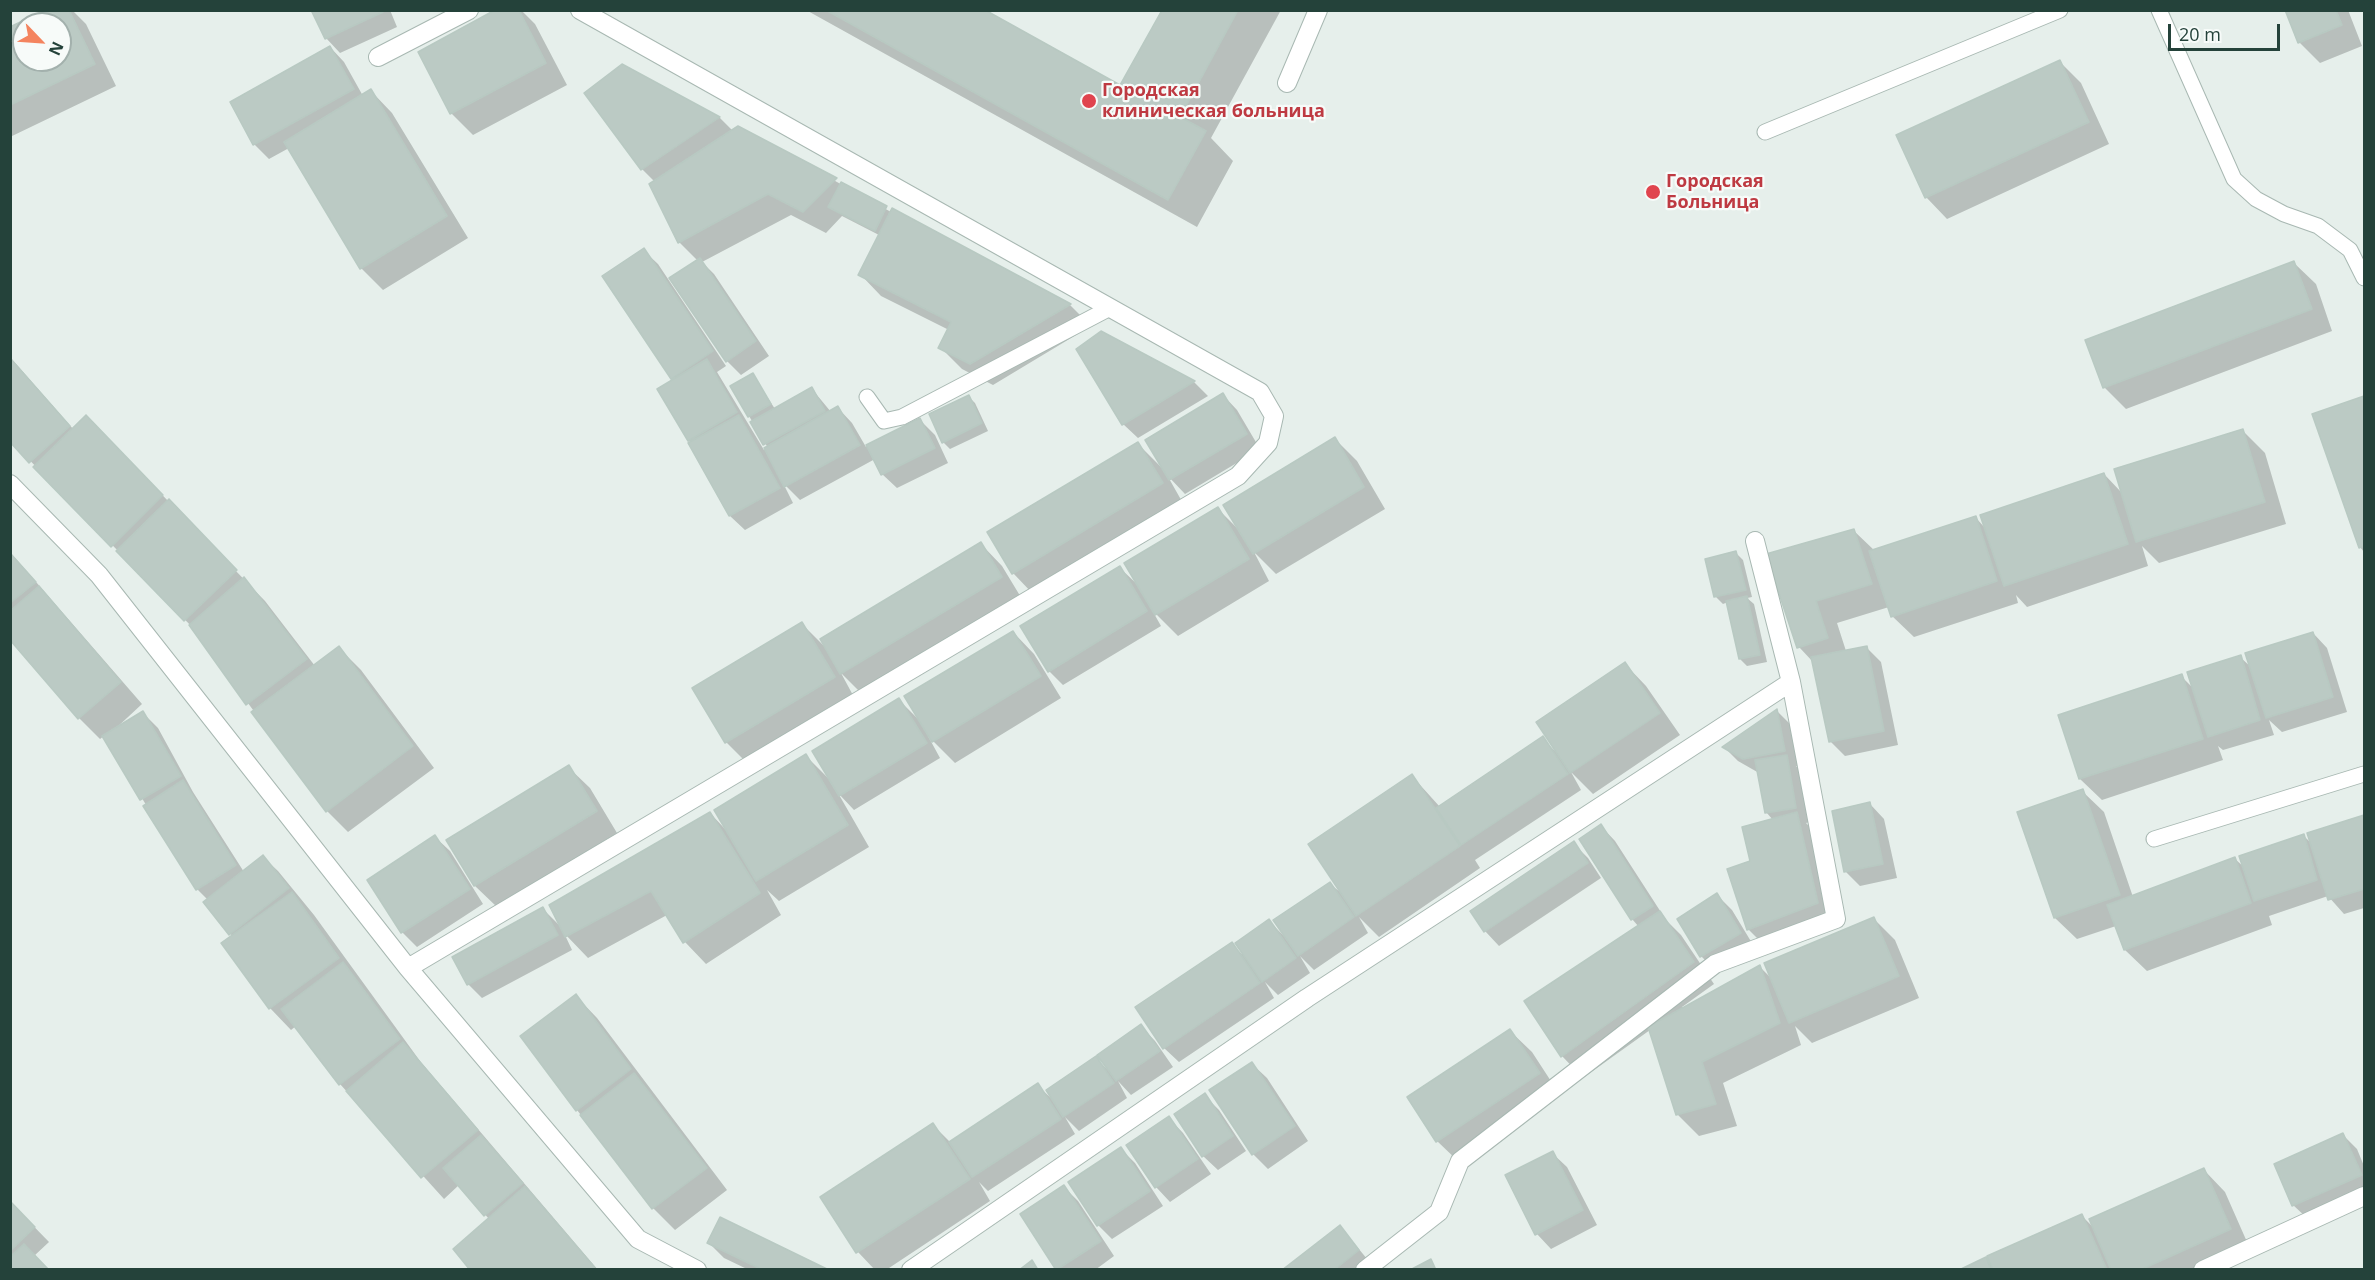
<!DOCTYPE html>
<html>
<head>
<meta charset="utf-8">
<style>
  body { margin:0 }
  #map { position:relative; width:2375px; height:1280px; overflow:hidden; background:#e6efeb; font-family:"Open Sans",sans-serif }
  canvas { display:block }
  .frame { position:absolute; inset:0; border:12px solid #24423a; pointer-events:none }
  .north { position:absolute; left:12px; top:12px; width:60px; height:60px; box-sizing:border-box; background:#f7fbf9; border:2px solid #a3b1ad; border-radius:50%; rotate:115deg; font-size:16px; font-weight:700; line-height:24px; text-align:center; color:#24423a }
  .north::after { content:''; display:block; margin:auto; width:21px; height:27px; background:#f4845f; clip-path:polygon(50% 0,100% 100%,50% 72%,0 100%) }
  .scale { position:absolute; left:2168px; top:24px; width:112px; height:27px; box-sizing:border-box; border:3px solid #24423a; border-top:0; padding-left:8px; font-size:18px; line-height:21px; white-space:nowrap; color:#24423a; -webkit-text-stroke:4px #f7fbf9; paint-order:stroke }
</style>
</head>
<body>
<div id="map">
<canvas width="2375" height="1280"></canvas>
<div class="frame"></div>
<div class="north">N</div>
<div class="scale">20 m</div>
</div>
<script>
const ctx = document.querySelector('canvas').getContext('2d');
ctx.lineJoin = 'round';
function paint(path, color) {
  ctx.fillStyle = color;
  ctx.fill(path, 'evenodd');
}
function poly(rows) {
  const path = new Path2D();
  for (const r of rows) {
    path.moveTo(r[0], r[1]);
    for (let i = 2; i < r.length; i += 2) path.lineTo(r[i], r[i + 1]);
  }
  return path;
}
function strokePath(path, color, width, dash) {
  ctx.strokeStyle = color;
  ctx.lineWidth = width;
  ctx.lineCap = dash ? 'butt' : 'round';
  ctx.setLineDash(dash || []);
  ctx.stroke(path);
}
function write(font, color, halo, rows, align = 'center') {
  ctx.font = font + ' "Open Sans",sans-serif';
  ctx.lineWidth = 4.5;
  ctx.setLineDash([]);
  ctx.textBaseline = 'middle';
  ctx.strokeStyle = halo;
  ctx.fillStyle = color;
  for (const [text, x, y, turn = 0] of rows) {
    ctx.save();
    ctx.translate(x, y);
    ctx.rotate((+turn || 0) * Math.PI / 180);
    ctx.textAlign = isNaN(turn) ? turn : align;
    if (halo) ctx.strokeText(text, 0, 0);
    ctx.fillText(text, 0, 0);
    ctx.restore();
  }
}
paint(poly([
  [48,10,72,10,86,24,116,86,10,137,10,29],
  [24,24,60,24,60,60,24,60],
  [313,10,390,10,397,27,340,53,326,38],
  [498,10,521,10,535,24,567,85,473,135,451,113,420,53],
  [806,10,982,10,1121,87,1164,10,1281,10,1211,138,1233,161,1197,227],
  [2286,10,2348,10,2362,46,2320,63,2299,42],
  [330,47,344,62,363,96,371,91,392,113,468,238,383,290,361,268,289,148,269,159,254,144],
  [2060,62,2081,83,2109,144,1947,219,1926,197],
  [622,66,720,118,733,131,738,127,891,212,892,210,1070,305,1091,326,993,385,962,369,940,347,949,330,881,296,860,274,879,235,842,216,826,233,791,215,702,262,714,274,769,356,741,375,727,361,698,261,679,242,655,182,642,169],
  [643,250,658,264,726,366,717,372,764,450,768,448,749,416,753,375,775,409,812,389,831,412,838,408,852,423,866,447,920,420,935,435,948,463,897,488,882,474,875,459,800,500,783,483,793,503,745,530,730,516,689,440],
  [2294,263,2316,284,2332,331,2126,409,2104,387],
  [1101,333,1194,382,1208,396,1138,438,1123,424],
  [10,357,74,430,108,439,265,601,315,666,339,648,361,670,434,768,348,832,327,811,193,628,10,440],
  [1223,395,1237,410,1260,449,1185,494,1167,475,1184,505,1034,595,1013,573,1138,444,1163,469],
  [968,396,975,403,988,431,950,449,943,442],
  [2364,397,2364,552,2360,547,2314,415],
  [2243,431,2265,453,2286,524,2159,563,2142,546,2148,566,2027,607,2016,595,2018,603,1914,637,1892,616,1889,607,1837,623,1846,651,1866,647,1881,662,1898,745,1845,756,1830,741,1814,663,1799,647,1768,555,1853,530,1875,551,1976,518,1986,529,2104,474,2122,493],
  [1335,439,1357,461,1385,509,1276,574,1254,552,1269,581,1178,636,1152,610,1161,626,1063,685,1049,671,1120,568,1139,586,1218,509,1240,531],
  [981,544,1002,566,1022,599,863,695,841,673,855,699,748,764,726,742,802,624,824,646],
  [10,552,142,704,113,731,143,713,158,728,193,792,244,872,263,857,278,871,314,915,420,1061,598,1270,472,1270,489,1219,459,1185,444,1199,340,1084,296,1026,291,1030,270,1008,232,936,208,900,198,890,104,736,100,739,79,718,10,637],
  [1736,553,1743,560,1752,597,1747,598,1754,604,1767,662,1747,666,1740,659,1728,602,1723,604,1716,597],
  [1013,632,1034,654,1061,698,955,763,928,736,940,758,854,810,838,793,869,847,779,901,767,890,781,915,706,964,685,942,667,915,588,958,564,933,572,950,482,998,468,984,543,909,562,928,710,813,726,830,806,756,830,780,899,700,918,719],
  [2313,633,2327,648,2347,712,2282,732,2269,720,2274,735,2223,750,2218,746,2223,760,2102,800,2080,779,2181,676,2193,688,2240,657,2252,668],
  [1625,664,1646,686,1680,735,1593,794,1571,772,1581,790,1475,860,1480,868,1379,937,1359,917,1368,933,1314,970,1300,956,1310,973,1278,995,1265,982,1274,998,1179,1062,1164,1048,1232,944,1242,954,1269,921,1284,936,1330,884,1344,895,1412,776,1440,807,1542,738,1555,751],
  [1777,711,1791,725,1799,766,1796,766,1801,771,1810,822,1806,823,1818,835,1839,925,1770,951,1748,929,1752,862,1773,820,1766,812,1759,773,1738,761,1724,747],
  [568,767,590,788,617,833,497,907,475,886,448,841],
  [2082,791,2104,812,2133,897,2235,859,2245,868,2304,836,2313,845,2309,834,2364,817,2364,908,2344,914,2328,896,2269,916,2272,925,2147,971,2125,950,2116,926,2077,939,2055,918],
  [1870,804,1884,819,1897,878,1860,886,1846,872],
  [1601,826,1615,841,1666,920,1681,935,1714,984,1682,1007,1683,1009,1760,967,1773,980,1874,919,1895,940,1919,998,1812,1043,1795,1026,1801,1045,1723,1083,1737,1126,1699,1136,1677,1114,1650,1030,1583,1078,1562,1056,1639,927,1632,919],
  [435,837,450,851,483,904,417,947,402,932,369,880],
  [1573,843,1588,858,1601,878,1499,946,1485,931],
  [1717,895,1732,910,1755,948,1716,971,1701,956,1679,919],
  [576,996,597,1018,727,1190,675,1230,653,1208,577,1110],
  [1141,1026,1155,1041,1173,1067,1131,1095,1118,1081,1127,1098,1079,1131,1065,1117,1075,1134,988,1191,979,1182,990,1201,886,1270,875,1270,858,1252,823,1198,933,1125,951,1143,1037,1085,1052,1099,1096,1058,1108,1070],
  [1510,1031,1532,1052,1560,1095,1459,1162,1437,1141],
  [1252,1064,1267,1078,1308,1141,1268,1169,1253,1154,1211,1091],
  [1204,1095,1219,1110,1246,1151,1218,1170,1203,1156],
  [1169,1118,1183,1133,1211,1174,1170,1202,1156,1187],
  [2343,1135,2357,1149,2364,1166,2364,1194,2308,1219,2293,1205],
  [1121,1149,1135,1163,1163,1206,1112,1239,1098,1225],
  [1552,1153,1567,1167,1597,1225,1551,1249,1537,1234],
  [2204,1170,2225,1192,2251,1251,2210,1270,1963,1270,1986,1259,1994,1267,2082,1216,2094,1228],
  [1064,1187,1078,1201,1114,1256,1095,1270,1058,1270,1022,1215],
  [10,1202,49,1242,34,1256,10,1270],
  [1340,1226,1372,1265,1367,1270,1284,1270],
  [709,1243,825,1270,749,1270,724,1258]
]), '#0003');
const building = poly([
  [45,10,69,10,95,64,10,105,10,27,45,10],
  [24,24,60,24,60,60,24,60,24,24],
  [311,10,383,10,383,12,325,39,311,10],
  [495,10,519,10,546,63,450,114,418,52,495,10],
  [826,10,985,10,1120,85,1162,10,1238,10,1180,117,1206,131,1168,200,826,10],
  [2285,10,2336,10,2342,25,2298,43,2285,10],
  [330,46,354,89,253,145,230,102,330,46],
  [2060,60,2089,122,1925,198,1896,135,2060,60],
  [622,64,720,117,641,170,584,93,622,64],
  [371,89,447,216,360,269,284,142,371,89],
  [738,126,837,178,803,212,768,194,678,243,649,184,738,126],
  [841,182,887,206,875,231,828,207,841,182],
  [892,208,1071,304,970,364,938,348,951,322,858,275,892,208],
  [644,248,713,351,671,379,602,276,644,248],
  [700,258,756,341,726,362,669,278,700,258],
  [2294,261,2312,309,2103,388,2085,340,2294,261],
  [1101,331,1195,381,1122,425,1076,349,1101,331],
  [10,358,70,426,29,463,10,442,10,358],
  [707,359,737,412,688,441,657,389,707,359],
  [753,373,771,404,748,417,730,386,753,373],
  [812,387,825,411,763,445,750,422,812,387],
  [1223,393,1247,434,1169,480,1145,440,1223,393],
  [969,395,982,423,942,443,929,414,969,395],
  [2364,396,2364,546,2359,548,2312,414,2364,396],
  [838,406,860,445,784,487,764,448,838,406],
  [86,415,163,495,111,547,33,467,86,415],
  [739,415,780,488,729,516,688,443,739,415],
  [920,418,935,448,881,475,866,445,920,418],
  [2243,429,2265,502,2136,542,2114,469,2243,429],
  [1335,437,1364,487,1253,554,1223,505,1335,437],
  [1138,442,1163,483,1012,574,987,532,1138,442],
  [2104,473,2128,544,2004,586,1980,515,2104,473],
  [169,499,237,570,184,621,116,551,169,499],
  [1218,507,1249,559,1155,615,1124,563,1218,507],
  [1976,516,1997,581,1891,617,1869,551,1976,516],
  [1854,529,1872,584,1816,601,1828,638,1797,648,1766,554,1854,529],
  [981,542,1002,577,840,674,820,639,981,542],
  [1736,551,1746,590,1714,597,1705,559,1736,551],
  [10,553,36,582,10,603,10,553],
  [1120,566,1147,611,1048,672,1020,626,1120,566],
  [244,577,307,659,246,705,189,625,244,577],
  [39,586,121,682,78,719,10,640,10,611,39,586],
  [1747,596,1760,655,1739,659,1726,601,1747,596],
  [802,622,835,677,725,743,692,688,802,622],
  [1013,631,1041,676,932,742,904,696,1013,631],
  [2313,632,2333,697,2266,718,2245,653,2313,632],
  [339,646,413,746,326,812,251,712,339,646],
  [1867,646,1884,731,1829,742,1811,657,1867,646],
  [2241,655,2260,720,2208,737,2187,672,2241,655],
  [1625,662,1660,713,1570,773,1536,722,1625,662],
  [2182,674,2203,739,2079,779,2058,715,2182,674],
  [899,698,927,743,839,796,812,751,899,698],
  [1777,709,1785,751,1743,759,1722,747,1777,709],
  [143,711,181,776,140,800,102,736,143,711],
  [1543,736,1568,774,1461,845,1436,808,1543,736],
  [806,754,848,825,756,881,714,810,806,754],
  [1787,755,1796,808,1765,813,1755,760,1787,755],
  [569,765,597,811,474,886,446,840,569,765],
  [1412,774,1460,846,1356,916,1308,844,1412,774],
  [183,780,236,865,196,890,143,806,183,780],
  [2083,789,2120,895,2054,918,2017,812,2083,789],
  [1870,802,1883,864,1844,872,1832,811,1870,802],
  [710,812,760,893,683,943,651,891,565,937,549,905,710,812],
  [1797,812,1818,903,1747,930,1727,869,1750,861,1742,827,1797,812],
  [2364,815,2364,889,2328,900,2307,833,2364,815],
  [1601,824,1653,906,1631,920,1579,839,1601,824],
  [2304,834,2317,880,2254,901,2239,856,2304,834],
  [435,835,470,889,401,933,367,880,435,835],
  [1574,841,1588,863,1484,932,1470,911,1574,841],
  [263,855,289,888,229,935,203,902,263,855],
  [2235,857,2251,903,2124,950,2107,905,2235,857],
  [1330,882,1354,917,1298,956,1273,920,1330,882],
  [292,892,339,958,269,1009,221,943,292,892],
  [1717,893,1741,933,1700,957,1677,919,1717,893],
  [543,907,558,935,467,985,452,957,543,907],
  [1660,911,1694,962,1561,1057,1524,1001,1660,911],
  [1874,917,1899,976,1789,1023,1764,963,1874,917],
  [1269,919,1296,958,1262,982,1235,943,1269,919],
  [1232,942,1260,983,1163,1049,1135,1007,1232,942],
  [343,962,400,1039,339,1085,281,1009,343,962],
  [1760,965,1780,1023,1702,1062,1716,1104,1676,1115,1648,1027,1760,965],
  [576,994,631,1069,576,1111,520,1036,576,994],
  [1141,1024,1160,1051,1116,1081,1097,1055,1141,1024],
  [1510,1029,1540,1073,1436,1142,1407,1097,1510,1029],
  [403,1042,478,1130,421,1178,346,1091,403,1042],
  [1096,1056,1114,1083,1063,1117,1046,1090,1096,1056],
  [1252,1062,1295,1126,1252,1155,1209,1090,1252,1062],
  [634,1073,707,1168,652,1209,580,1115,634,1073],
  [1038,1083,1061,1119,972,1177,949,1142,1038,1083],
  [1205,1093,1233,1136,1202,1157,1174,1114,1205,1093],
  [1169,1116,1198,1159,1155,1188,1126,1145,1169,1116],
  [933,1123,970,1179,856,1253,820,1197,933,1123],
  [2343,1133,2362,1175,2292,1206,2274,1164,2343,1133],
  [481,1135,523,1183,484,1216,443,1168,481,1135],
  [1121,1147,1150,1191,1097,1226,1068,1182,1121,1147],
  [1553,1151,1583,1210,1535,1235,1505,1175,1553,1151],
  [2204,1168,2231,1229,2140,1270,2111,1270,2089,1219,2204,1168],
  [1064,1185,1101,1241,1056,1270,1020,1214,1064,1185],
  [525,1186,597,1270,470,1270,453,1249,525,1186],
  [10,1201,35,1227,10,1251,10,1201],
  [2082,1214,2107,1270,1993,1270,1987,1256,2082,1214],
  [720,1217,829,1270,763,1270,707,1243,720,1217],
  [1340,1225,1359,1250,1334,1270,1282,1270,1340,1225],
  [24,1244,49,1270,10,1270,10,1257,24,1244],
  [1986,1257,1991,1270,1959,1270,1986,1257],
  [1431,1259,1436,1270,1410,1270,1431,1259],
  [1032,1260,1038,1270,1019,1270,1032,1260]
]);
paint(building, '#bbcac4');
strokePath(building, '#b8c9c2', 1.5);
const service = poly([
  [2159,10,2234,179,2256,199,2284,214,2318,226,2350,250,2364,278],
  [1765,132,2060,10],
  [867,397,884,421,902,417,1110,308],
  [2154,839,2364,774]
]);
const minor = poly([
  [378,57,469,10],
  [1287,83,1318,10],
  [10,484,99,575,408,968,638,1239,697,1270],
  [408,968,1238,476,1268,443,1274,416,1260,392,580,10],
  [911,1270,1307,998,1791,682],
  [1365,1270,1439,1212,1460,1161,1715,964,1836,919,1791,682,1755,541],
  [2203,1270,2364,1196]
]);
strokePath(service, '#a8b8b2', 17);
strokePath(minor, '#a8b8b2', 20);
strokePath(service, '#fff', 15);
strokePath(minor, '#fff', 18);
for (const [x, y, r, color] of [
  [1089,101,8,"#e0444e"],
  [1653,192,8,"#e0444e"]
]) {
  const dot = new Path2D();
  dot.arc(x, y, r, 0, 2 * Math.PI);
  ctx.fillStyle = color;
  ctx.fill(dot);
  strokePath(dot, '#f7fbf9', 2);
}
write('bold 18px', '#be3a42', '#f7fbf9', [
  ["Городская",1102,91],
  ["клиническая больница",1102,112],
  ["Городская",1666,182],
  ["Больница",1666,203]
], 'left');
</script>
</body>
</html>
